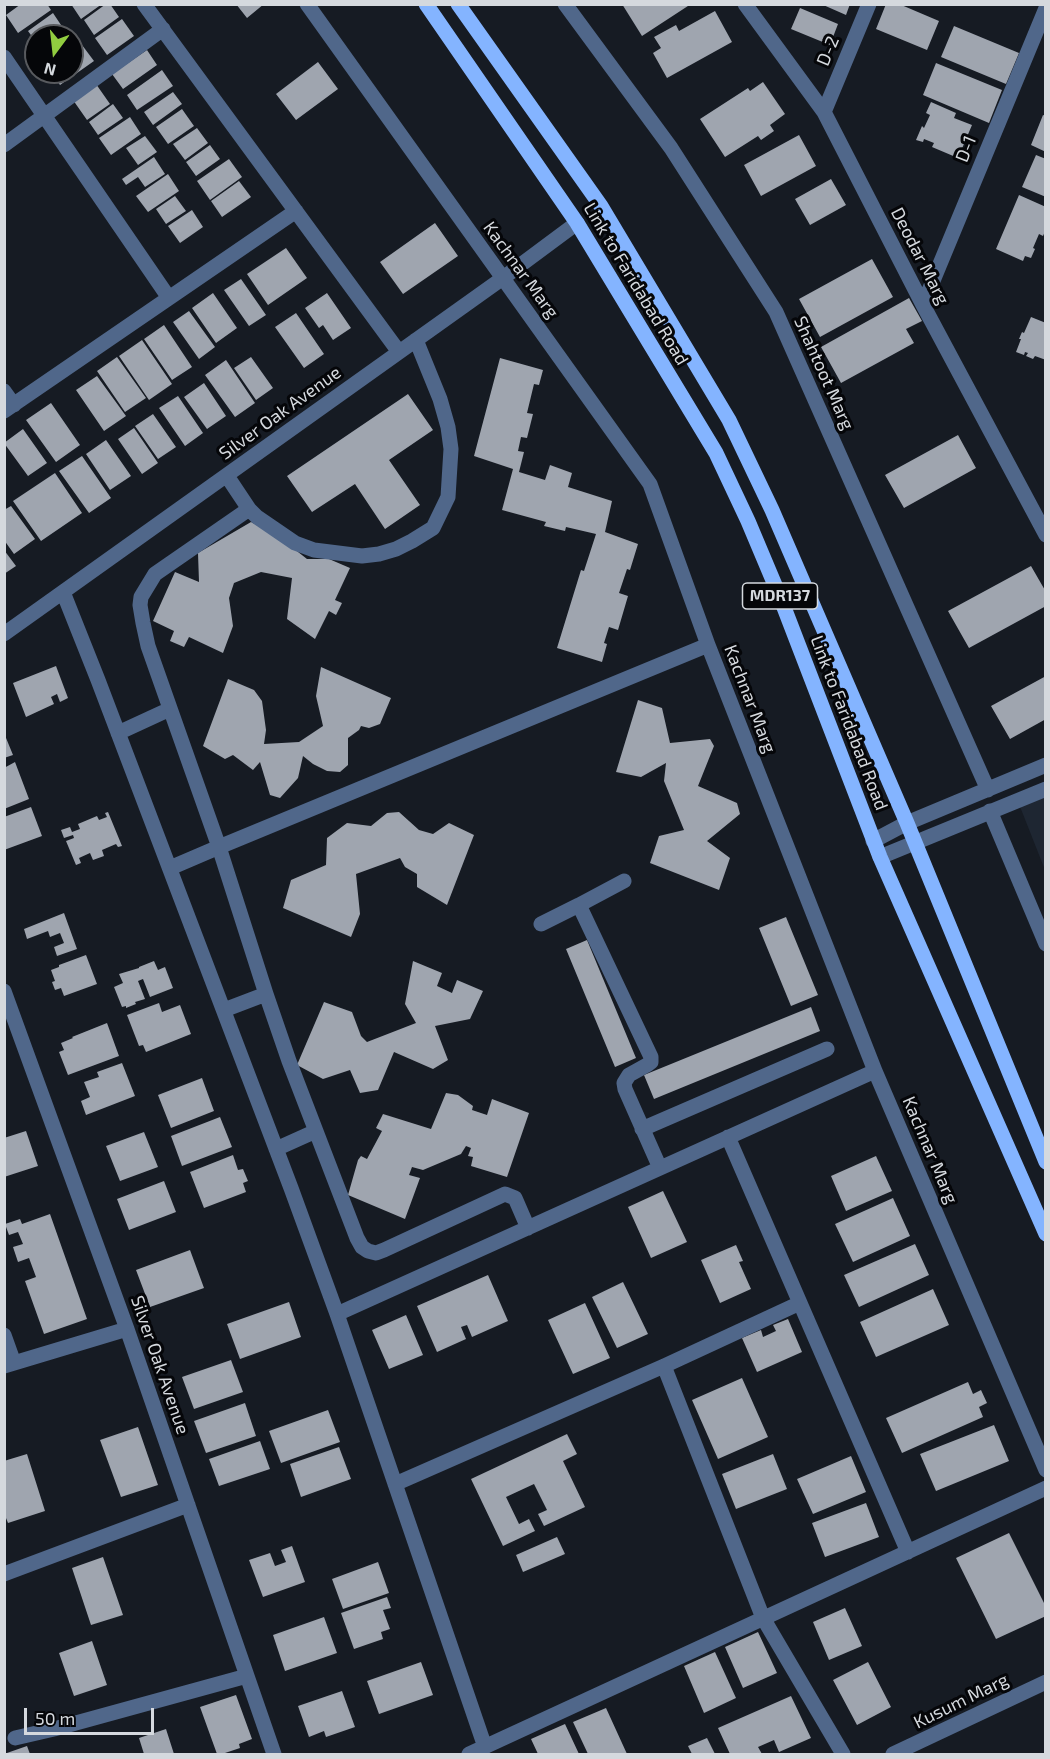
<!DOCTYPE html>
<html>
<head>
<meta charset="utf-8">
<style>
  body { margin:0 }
  #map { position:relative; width:1050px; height:1759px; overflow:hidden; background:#161b23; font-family:"Exo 2",sans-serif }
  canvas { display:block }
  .frame { position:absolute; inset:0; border:6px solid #d5d9de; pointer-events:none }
  .north { position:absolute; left:24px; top:24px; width:60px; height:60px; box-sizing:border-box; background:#050609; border:2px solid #585a5e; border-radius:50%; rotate:195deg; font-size:16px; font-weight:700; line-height:24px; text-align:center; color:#d5d9de }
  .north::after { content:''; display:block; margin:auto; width:21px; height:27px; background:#91cd40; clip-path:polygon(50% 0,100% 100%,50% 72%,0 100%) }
  .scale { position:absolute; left:24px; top:1708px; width:130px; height:27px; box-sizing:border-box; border:3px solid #d5d9de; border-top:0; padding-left:8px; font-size:18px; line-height:21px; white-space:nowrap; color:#d5d9de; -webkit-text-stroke:4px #050609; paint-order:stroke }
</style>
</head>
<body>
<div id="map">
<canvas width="1050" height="1759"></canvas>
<div class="frame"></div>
<div class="north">N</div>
<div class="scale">50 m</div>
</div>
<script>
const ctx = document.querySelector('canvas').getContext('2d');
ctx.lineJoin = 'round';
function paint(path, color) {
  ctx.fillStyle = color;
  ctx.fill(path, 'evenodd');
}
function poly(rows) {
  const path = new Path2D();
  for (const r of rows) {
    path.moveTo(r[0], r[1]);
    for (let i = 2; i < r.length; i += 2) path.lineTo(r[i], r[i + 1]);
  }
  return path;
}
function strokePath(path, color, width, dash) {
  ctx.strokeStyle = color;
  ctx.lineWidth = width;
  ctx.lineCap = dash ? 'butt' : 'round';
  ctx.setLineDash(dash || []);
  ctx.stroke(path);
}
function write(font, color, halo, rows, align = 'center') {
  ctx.font = font + ' "Exo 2",sans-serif';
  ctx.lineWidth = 6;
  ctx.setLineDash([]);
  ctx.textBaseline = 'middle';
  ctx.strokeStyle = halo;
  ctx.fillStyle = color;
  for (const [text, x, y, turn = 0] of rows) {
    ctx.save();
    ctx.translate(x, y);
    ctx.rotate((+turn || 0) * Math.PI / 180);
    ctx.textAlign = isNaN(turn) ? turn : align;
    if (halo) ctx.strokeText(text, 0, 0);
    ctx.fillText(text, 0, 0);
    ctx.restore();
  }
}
paint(poly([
  [1045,795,1045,870,1019,804]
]), '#1e2632');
paint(poly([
  [21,4,47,4,51,10,18,33,6,15],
  [71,4,102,4,81,19],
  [106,4,110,4,119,17,94,35,84,20],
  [236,4,264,4,247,18],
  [622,4,691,4,642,36],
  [821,4,850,4,846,15],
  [886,4,899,4,939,21,927,50,876,29],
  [800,8,838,24,830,45,791,29],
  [715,11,732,42,667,78,653,53,661,48,654,37,676,25,679,31],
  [53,13,63,28,52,36,36,36,36,42,28,31],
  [122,19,134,36,107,55,95,38],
  [954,26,1019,53,1006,84,941,57],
  [82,45,94,61,60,85,51,72,72,72,72,52],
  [147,50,157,65,123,89,112,74],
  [318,62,338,89,296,120,276,94],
  [936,63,1002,90,989,123,923,95],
  [162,70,173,86,137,110,127,95],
  [763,82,785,114,770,125,774,131,761,140,758,136,725,157,700,119,748,88,750,91],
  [96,84,110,104,87,120,73,100],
  [173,92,182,104,153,125,144,112],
  [931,102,956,113,954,118,972,125,958,158,932,147,934,143,924,139,923,142,916,140,922,126,924,128,930,115,926,113],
  [113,104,123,118,98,135,89,122],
  [182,109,194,126,168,144,156,127],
  [1043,115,1046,116,1046,152,1031,145],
  [130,117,141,134,111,155,99,138],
  [197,128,208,143,185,160,173,144],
  [799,135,816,166,761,196,744,165],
  [145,136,157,152,138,165,126,148],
  [210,145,220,159,196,176,186,162],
  [1036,155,1046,159,1046,197,1022,187],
  [154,157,165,174,145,187,138,177,126,185,122,179],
  [229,159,242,177,210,200,197,181],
  [168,174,179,191,148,212,136,196],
  [831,179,846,205,810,225,795,199],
  [239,181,251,197,222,217,211,201],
  [1019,195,1046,207,1046,229,1043,236,1039,234,1033,248,1035,249,1031,258,1025,256,1023,261,996,249],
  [175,196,186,211,166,224,156,209],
  [192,210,203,227,180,243,168,226],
  [435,223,458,256,403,294,380,262],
  [286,248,307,278,268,305,247,274],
  [872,259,893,297,820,337,799,299],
  [241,279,266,315,249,326,224,290],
  [213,293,237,328,216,343,192,308],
  [327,293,351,328,333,340,323,325,319,328,305,308],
  [909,298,922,321,906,329,914,343,841,383,821,347],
  [189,311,215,347,199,359,173,322],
  [296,313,324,354,304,368,275,327],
  [1031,317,1046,323,1046,360,1035,356,1033,359,1026,356,1028,353,1025,352,1024,355,1016,352,1021,339,1019,339,1022,332,1024,333],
  [164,325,192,367,172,380,144,339],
  [142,340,172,384,149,400,119,356],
  [117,357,146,398,125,412,97,371],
  [251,357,273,388,256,400,234,368],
  [500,358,543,370,539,385,534,384,527,413,533,414,527,438,521,437,518,451,524,452,519,472,545,480,550,465,572,473,568,487,612,501,605,532,638,544,630,570,627,569,619,593,628,596,618,630,609,627,604,643,607,644,602,662,557,648,581,570,584,571,596,534,566,527,565,531,544,526,546,522,502,510,513,469,474,456],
  [226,360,255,403,235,417,205,375],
  [97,376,126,416,104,431,76,390],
  [204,383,226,416,207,429,184,397],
  [408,394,433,430,389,460,420,505,385,529,355,484,312,512,287,476],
  [178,396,203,433,185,446,159,408],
  [51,403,80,445,56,462,26,420],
  [153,414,176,447,158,459,135,426],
  [134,428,158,463,142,474,118,439],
  [23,429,47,463,28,476,4,443],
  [958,435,976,468,904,508,885,475],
  [106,440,131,476,110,490,86,454],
  [82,456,111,498,89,513,59,471],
  [55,473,82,513,41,541,13,501],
  [11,506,35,539,14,554,4,540,4,510],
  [251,522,279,537,307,559,329,559,350,568,335,600,342,603,336,615,329,611,315,639,287,619,292,578,261,572,234,583,229,598,233,626,223,653,189,637,184,647,170,641,174,631,153,621,175,572,199,582,198,553],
  [4,550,16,566,4,574],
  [1031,566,1046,592,1046,606,969,648,948,611],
  [56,666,68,698,60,702,57,694,51,697,54,704,26,717,13,683],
  [321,667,391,698,380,724,369,728,361,726,359,730,348,738,348,765,340,772,327,771,313,764,303,756,298,778,280,798,270,795,260,762,253,770,233,755,225,759,203,746,228,679,254,690,262,701,266,730,264,744,299,742,323,726,316,696],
  [1046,676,1046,719,1010,739,991,706],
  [638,700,662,708,670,743,710,739,714,746,698,786,737,803,740,814,707,841,730,858,719,890,650,863,659,836,684,830,664,781,666,763,641,777,616,772],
  [4,733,13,755,4,758],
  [15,762,29,799,4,809,4,768],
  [31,807,42,836,4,850,4,817],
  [108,812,122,846,118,847,116,844,102,850,104,856,93,860,90,853,79,858,81,863,76,865,66,841,74,838,73,835,64,838,61,830,70,827,72,832,80,829,78,824,97,816,99,820,107,817,105,813],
  [399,812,419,830,433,834,449,823,474,835,447,905,417,887,417,874,405,867,400,858,356,874,360,914,351,937,283,908,291,880,326,865,327,838,347,823,371,826,387,813],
  [64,913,77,949,57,956,54,947,64,943,60,933,50,937,48,931,27,939,24,929],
  [786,917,818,995,791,1006,759,928],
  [587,940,636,1058,615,1067,566,949],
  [86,955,97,984,64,996,61,988,55,990,52,982,55,981,51,970,59,967,59,965],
  [154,961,158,970,165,967,173,988,150,997,143,979,138,981,145,999,135,1002,136,1004,126,1008,126,1006,122,1007,114,987,123,983,119,974,139,968,139,967],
  [413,961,442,973,437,986,452,993,457,980,483,991,470,1019,435,1026,448,1060,433,1069,394,1052,378,1090,360,1093,350,1070,323,1079,297,1065,324,1002,352,1012,361,1036,367,1042,416,1023,405,1004],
  [159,1003,162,1012,180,1005,191,1034,146,1052,143,1045,139,1046,127,1015],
  [811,1007,820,1031,654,1099,644,1075],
  [107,1023,119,1056,68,1075,59,1052,64,1050,61,1043,73,1038,72,1037],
  [122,1063,135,1096,86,1115,81,1101,90,1097,84,1082,99,1077,97,1072],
  [202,1078,214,1111,171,1128,158,1095],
  [446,1093,458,1095,473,1106,472,1110,487,1115,492,1099,529,1113,507,1177,471,1166,473,1157,468,1156,471,1148,466,1146,461,1154,423,1170,412,1167,409,1175,420,1178,405,1219,348,1195,358,1160,361,1156,367,1159,382,1131,376,1128,383,1114,431,1129],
  [220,1117,232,1147,182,1166,171,1136],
  [26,1131,38,1166,4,1177,4,1138],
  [144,1132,158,1167,120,1181,106,1146],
  [233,1155,238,1170,243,1169,248,1181,243,1183,246,1192,204,1208,190,1172],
  [876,1156,892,1191,846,1211,831,1176],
  [164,1181,176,1212,129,1230,117,1199],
  [663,1191,687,1242,651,1258,628,1207],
  [893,1198,910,1236,853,1262,835,1224],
  [50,1214,87,1319,44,1334,25,1281,36,1277,29,1258,18,1262,13,1247,23,1244,18,1232,9,1235,5,1224,20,1219,22,1224],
  [915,1244,929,1275,859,1307,844,1275],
  [736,1245,743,1261,739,1262,751,1289,720,1303,701,1260],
  [190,1250,204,1288,150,1307,136,1270],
  [488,1275,508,1321,472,1337,467,1325,461,1327,466,1339,437,1352,417,1306],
  [623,1282,648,1334,617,1348,592,1297],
  [933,1289,949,1325,876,1357,860,1322],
  [289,1302,301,1337,240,1359,227,1324],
  [585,1303,610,1358,573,1374,548,1320],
  [406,1315,423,1355,389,1369,372,1330],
  [788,1319,802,1352,757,1372,742,1338,761,1330,763,1337,776,1331,773,1325],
  [231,1360,243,1392,194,1409,182,1377],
  [742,1378,768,1437,718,1459,692,1400],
  [968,1382,973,1394,981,1390,987,1403,979,1407,983,1417,902,1453,886,1418],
  [245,1403,256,1436,206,1453,194,1421],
  [328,1410,340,1442,281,1463,269,1431],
  [994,1425,1009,1461,936,1491,920,1454],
  [138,1427,158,1485,121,1497,100,1440],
  [567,1434,577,1454,563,1461,585,1507,544,1526,538,1514,547,1510,534,1484,506,1497,519,1524,529,1519,535,1531,503,1546,471,1479],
  [260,1441,270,1469,219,1486,209,1459],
  [339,1447,351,1479,301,1497,290,1464],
  [27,1454,45,1511,8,1523,4,1513,4,1461],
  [773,1454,787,1489,736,1509,722,1474],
  [851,1456,866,1492,813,1514,797,1479],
  [866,1503,879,1537,825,1557,812,1523],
  [1009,1533,1046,1607,1046,1616,996,1639,956,1558],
  [557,1537,565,1554,523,1572,516,1555],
  [292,1546,305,1582,263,1597,249,1560,270,1553,275,1566,286,1562,281,1550],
  [103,1557,123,1615,91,1625,72,1568],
  [378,1562,389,1593,343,1609,332,1579],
  [387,1597,391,1608,383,1610,390,1629,381,1632,383,1639,354,1649,341,1613],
  [845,1608,862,1646,829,1660,813,1622],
  [324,1617,337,1653,285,1671,273,1635],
  [758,1632,777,1673,743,1688,725,1647],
  [92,1641,107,1685,74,1696,59,1653],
  [715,1652,736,1698,704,1713,684,1666],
  [421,1662,433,1695,379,1714,367,1681],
  [868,1662,891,1707,857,1725,833,1680],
  [342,1691,355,1727,326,1737,324,1731,309,1737,298,1706],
  [236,1695,252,1739,239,1744,240,1748,222,1754,217,1754,200,1707],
  [791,1696,811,1738,779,1752,774,1740,758,1747,762,1754,730,1754,718,1728],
  [606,1708,627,1754,588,1754,573,1722],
  [565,1724,579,1754,538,1754,531,1739],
  [166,1729,174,1754,144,1754,139,1738],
  [707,1738,715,1754,692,1754,688,1746],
  [27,1746,30,1754,4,1754]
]), '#9fa5af');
strokePath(poly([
  [144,4,399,352],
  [307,4,650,484,708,645,875,1071,1046,1470],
  [565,4,671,148,776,312,988,790],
  [745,4,824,112,923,305,1046,535],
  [4,57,169,298],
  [824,112,869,4],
  [4,145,163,29],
  [923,305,1046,8],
  [4,391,14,405],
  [4,411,296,211],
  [227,476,249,509,257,517,295,543,314,550,362,556,379,554,396,549,412,541,433,528,448,497,451,449,448,427,440,399,416,340],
  [63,592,98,680,291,1188,337,1314,485,1747],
  [4,634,503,278,577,223],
  [118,733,170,709],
  [990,811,1046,944],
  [873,841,907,823,1046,765],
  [880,857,1046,789],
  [170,868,219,847,148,646,143,623,140,605,141,597,155,574,249,509],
  [624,881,579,905,651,1057,651,1062,647,1065,629,1075,624,1083,625,1089,660,1168],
  [541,924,579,905],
  [4,991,127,1329,274,1754],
  [224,1010,266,994],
  [642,1129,827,1049],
  [728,1137,908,1552],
  [276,1149,316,1131],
  [528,1228,515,1198,505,1194,384,1250,376,1253,368,1251,362,1247,357,1238,289,1061,266,994,219,847,708,645],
  [337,1314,875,1071],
  [4,1335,14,1363],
  [4,1366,127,1329],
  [664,1366,763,1618,843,1754],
  [395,1484,664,1366,800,1303],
  [4,1574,188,1505],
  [15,1738,54,1729,247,1676],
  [469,1754,1046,1488],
  [893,1754,1046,1682]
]), '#50678a', 15);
strokePath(poly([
  [426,4,577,223,716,453,748,521,780,597,880,857,1046,1234],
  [458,4,601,206,729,420,772,510,907,823,1046,1162]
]), '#84b4ff', 15);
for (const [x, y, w] of [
  [780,596,75]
]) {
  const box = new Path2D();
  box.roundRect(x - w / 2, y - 13, w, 26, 4.5);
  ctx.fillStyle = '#050609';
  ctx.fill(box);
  strokePath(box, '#d5d9de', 1.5);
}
write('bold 16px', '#d5d9de', null, [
  ["MDR137",780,596]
]);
write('18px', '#d5d9de', '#050609', [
  ["D-2",828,51,-67],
  ["D-1",966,149,-68],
  ["Deodar Marg",920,256,63],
  ["Kachnar Marg",521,270,54],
  ["Link to Faridabad Road",636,284,59],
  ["Shahtoot Marg",824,373,66],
  ["Silver Oak Avenue",280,413,-36],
  ["Kachnar Marg",750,699,69],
  ["Link to Faridabad Road",849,723,69],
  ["Kachnar Marg",930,1150,67],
  ["Silver Oak Avenue",160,1365,71],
  ["Kusum Marg",961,1701,-26]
]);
</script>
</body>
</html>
